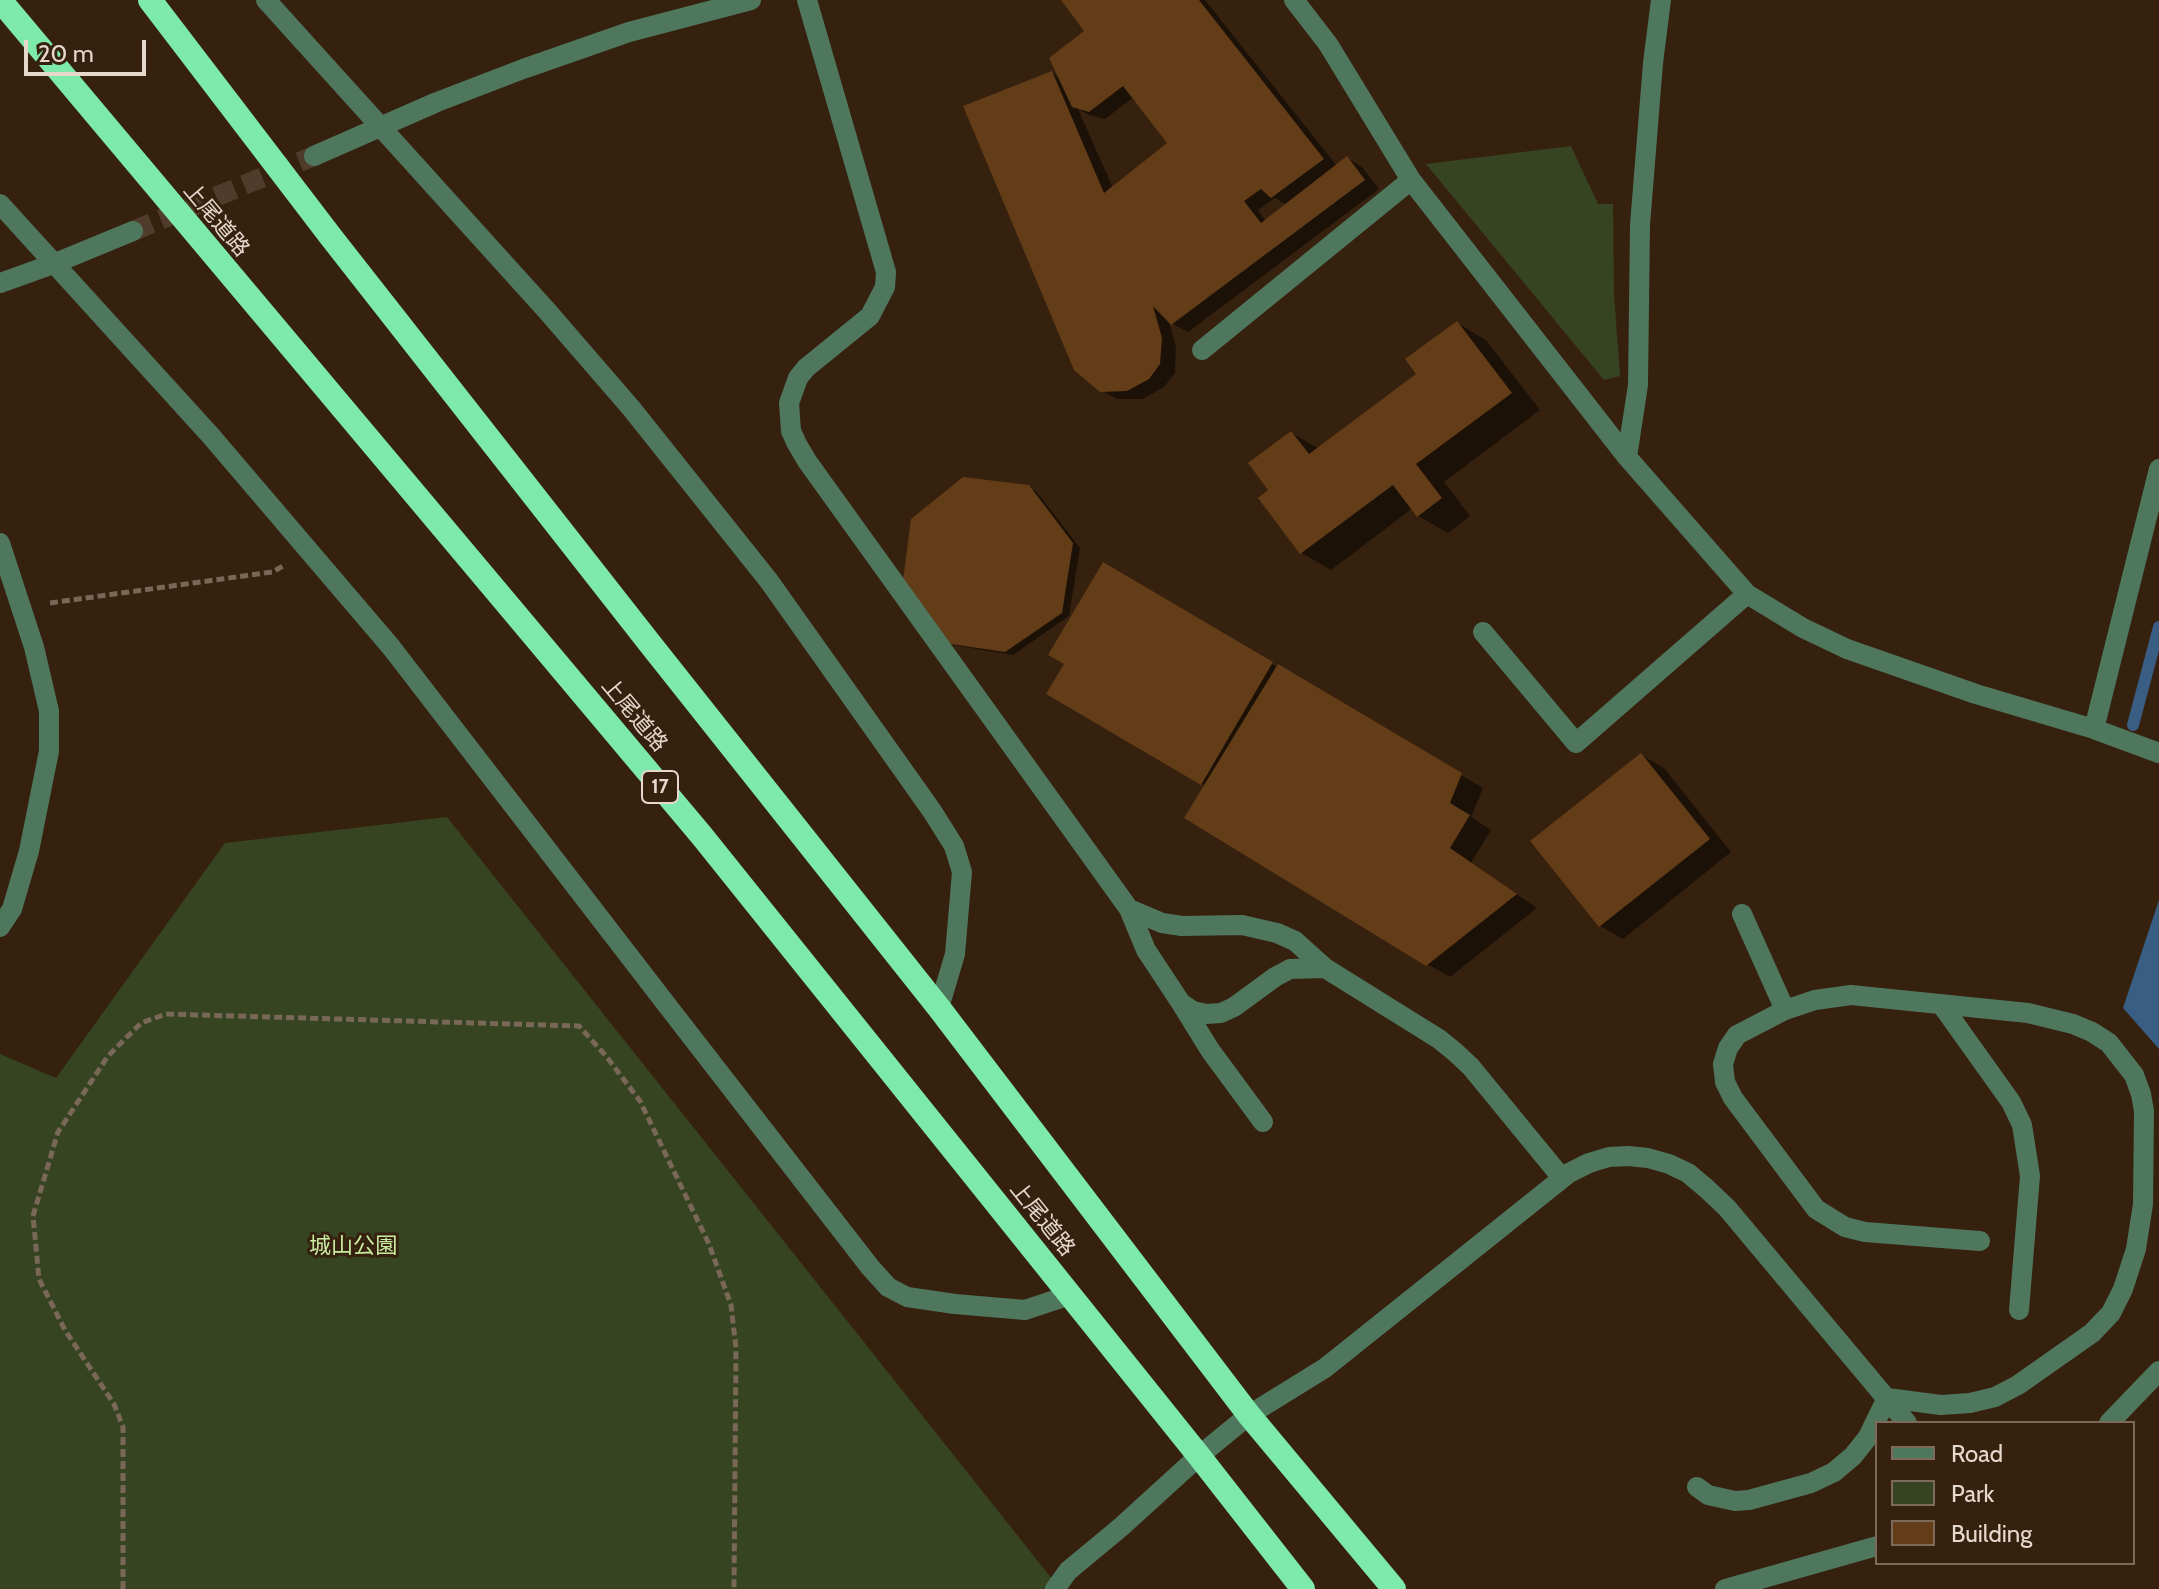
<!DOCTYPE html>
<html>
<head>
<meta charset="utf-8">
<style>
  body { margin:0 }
  #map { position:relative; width:2159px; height:1589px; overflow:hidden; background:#36210e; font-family:Cabin,sans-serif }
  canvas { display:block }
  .legend { position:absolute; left:1875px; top:1421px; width:260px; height:144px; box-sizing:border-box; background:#36210e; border:2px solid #7d6a5a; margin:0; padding:10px 14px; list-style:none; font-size:24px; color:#e7d8cd }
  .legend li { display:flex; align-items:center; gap:16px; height:40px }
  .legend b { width:40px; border:2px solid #7d6a5a }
  .scale { position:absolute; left:24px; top:40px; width:122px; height:36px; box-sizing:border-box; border:4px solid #e7d8cd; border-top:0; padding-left:10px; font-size:24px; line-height:28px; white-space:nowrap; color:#e7d8cd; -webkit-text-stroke:6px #36210e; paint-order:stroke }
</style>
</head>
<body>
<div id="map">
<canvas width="2159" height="1589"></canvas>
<ul class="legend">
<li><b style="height:10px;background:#4e775e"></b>Road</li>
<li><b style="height:22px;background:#364422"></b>Park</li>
<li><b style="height:22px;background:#633c18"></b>Building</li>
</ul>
<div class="scale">20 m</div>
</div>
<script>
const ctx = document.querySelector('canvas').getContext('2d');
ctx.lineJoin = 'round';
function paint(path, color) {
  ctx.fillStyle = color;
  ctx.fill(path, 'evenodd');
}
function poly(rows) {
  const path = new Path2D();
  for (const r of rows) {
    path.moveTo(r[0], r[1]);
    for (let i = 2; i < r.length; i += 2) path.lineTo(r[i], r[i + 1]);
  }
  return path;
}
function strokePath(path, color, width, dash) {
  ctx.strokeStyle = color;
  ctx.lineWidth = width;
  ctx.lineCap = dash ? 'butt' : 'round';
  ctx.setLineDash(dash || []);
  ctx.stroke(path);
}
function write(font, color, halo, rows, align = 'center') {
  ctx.font = font + ' Cabin,"Noto Sans JP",sans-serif';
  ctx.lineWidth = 6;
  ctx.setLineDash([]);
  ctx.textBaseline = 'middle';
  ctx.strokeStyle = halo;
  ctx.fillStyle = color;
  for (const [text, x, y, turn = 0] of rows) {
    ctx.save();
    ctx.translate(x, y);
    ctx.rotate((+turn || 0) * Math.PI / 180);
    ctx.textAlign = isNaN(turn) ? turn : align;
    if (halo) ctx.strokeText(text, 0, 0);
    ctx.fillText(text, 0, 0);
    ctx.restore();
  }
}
paint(poly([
  [1571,146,1598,204,1613,204,1614,294,1620,376,1604,380,1426,164],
  [447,817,1060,1589,0,1589,0,1054,56,1078,225,843]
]), '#364422');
paint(poly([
  [2159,900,2159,1049,2123,1008]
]), '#3a5d83');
paint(poly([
  [1063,0,1205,0,1337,166,1347,158,1362,167,1379,189,1188,332,1169,322,1176,347,1175,373,1164,387,1143,399,1117,399,1101,390,1052,73,1060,78,1087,32],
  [1134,97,1170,143,1113,188,1078,109,1089,115,1105,119],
  [1275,198,1287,205,1266,221,1258,210],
  [1457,323,1486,340,1540,410,1444,482,1470,516,1448,533,1418,516,1413,508,1331,570,1302,553,1271,490,1292,433,1319,449,1419,374],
  [1028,487,1036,491,1080,548,1069,616,1013,655,953,645,945,641],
  [1103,565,1483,788,1471,817,1491,830,1471,863,1537,908,1450,977,1427,964,1206,786,1049,694,1067,664],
  [1641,755,1664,768,1731,852,1623,939,1600,926]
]), '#0007');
strokePath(poly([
  [2133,725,2159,627]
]), '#3a5d83', 12);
paint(poly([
  [1061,0,1199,0,1324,159,1271,198,1261,189,1244,201,1261,223,1347,156,1365,180,1171,325,1153,306,1162,338,1160,364,1149,379,1127,391,1100,392,1074,370,963,106,1052,71,1104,193,1167,143,1123,86,1089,112,1072,107,1049,58,1084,31],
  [1457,321,1512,393,1416,464,1442,498,1417,517,1393,485,1300,554,1258,498,1268,490,1248,463,1291,431,1309,454,1416,374,1405,359],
  [963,477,1029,485,1073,543,1062,613,1005,652,944,643,902,588,911,519],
  [1103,562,1273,662,1201,785,1046,694,1064,664,1048,655],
  [1278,664,1462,773,1450,803,1470,815,1450,848,1517,894,1426,966,1184,818],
  [1641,753,1710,839,1599,927,1530,841]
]), '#633c18');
strokePath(poly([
  [133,231,314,156]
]), '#513c2b', 20, [20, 10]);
strokePath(poly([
  [50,603,272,572,285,565],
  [123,1589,123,1427,114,1404,65,1330,39,1279,33,1216,58,1132,108,1056,141,1023,166,1014,579,1026,606,1056,640,1101,709,1244,731,1305,736,1348,734,1589]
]), '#796757', 5, [8, 4]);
strokePath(poly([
  [266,0,548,312,631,408,769,581,932,811,954,846,962,872,955,954,939,1008],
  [807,0,886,272,885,287,870,316,806,368,798,378,789,403,791,431,797,444,807,461,1129,909,1146,950,1181,1003,1193,1011,1206,1014,1221,1013,1234,1007,1275,977,1290,969,1325,968],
  [1294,0,1328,44,1411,180,1627,457,1747,594,1803,628,1847,649,1976,694,2094,729,2159,753],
  [314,156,437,102,523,69,629,32,751,0],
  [0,204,211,436,391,647,670,1009,870,1267,888,1287,907,1297,955,1304,1025,1310,1070,1295],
  [0,283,53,264,133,231],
  [1202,350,1411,180],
  [1627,457,1638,385,1640,225,1653,63,1661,0],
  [0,543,34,647,49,711,49,751,29,851,12,909,0,927],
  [1483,632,1576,743,1747,594],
  [2094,729,2159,469],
  [1129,909,1162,923,1182,926,1242,925,1277,933,1295,941,1325,968,1439,1039,1455,1052,1471,1067,1562,1178],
  [1742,914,1785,1010],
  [1181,1003,1210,1050,1263,1122],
  [1941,1004,2011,1102,2022,1125,2030,1176,2019,1310],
  [2109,1423,2159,1371],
  [1697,1487,1708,1495,1735,1501,1749,1500,1811,1483,1834,1472,1853,1456,1868,1437,1887,1398,1941,1405,1970,1403,1995,1397,2018,1385,2092,1333,2111,1313,2123,1289,2136,1249,2143,1204,2144,1111,2141,1094,2134,1075,2109,1043,2092,1032,2073,1024,2028,1013,1851,995,1815,1000,1785,1010,1737,1035,1728,1048,1723,1064,1725,1082,1733,1098,1816,1209,1845,1227,1865,1232,1980,1241],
  [1055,1589,1068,1571,1121,1527,1199,1456,1249,1415,1325,1368,1569,1173,1589,1163,1609,1157,1628,1156,1648,1158,1669,1164,1688,1173,1707,1189,1727,1208,1907,1423],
  [1725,1589,1877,1546]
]), '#4e775e', 20);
strokePath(poly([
  [0,0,702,836,1199,1456,1303,1589],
  [150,0,331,237,651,645,939,1008,1249,1415,1394,1589]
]), '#7de9ab', 24);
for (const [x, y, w] of [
  [660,787,36]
]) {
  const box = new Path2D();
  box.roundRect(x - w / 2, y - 16, w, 32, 6);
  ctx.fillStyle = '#36210e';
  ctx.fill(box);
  strokePath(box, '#e7d8cd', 2);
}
write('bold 20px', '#e7d8cd', null, [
  ["17",660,787]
]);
write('22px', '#e7d8cd', '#36210e', [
  ["上尾道路",216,220,50],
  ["上尾道路",634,715,50],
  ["上尾道路",1042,1219,51]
]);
write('22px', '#c9eba0', '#36210e', [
  ["城山公園",353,1247]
]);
</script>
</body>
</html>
